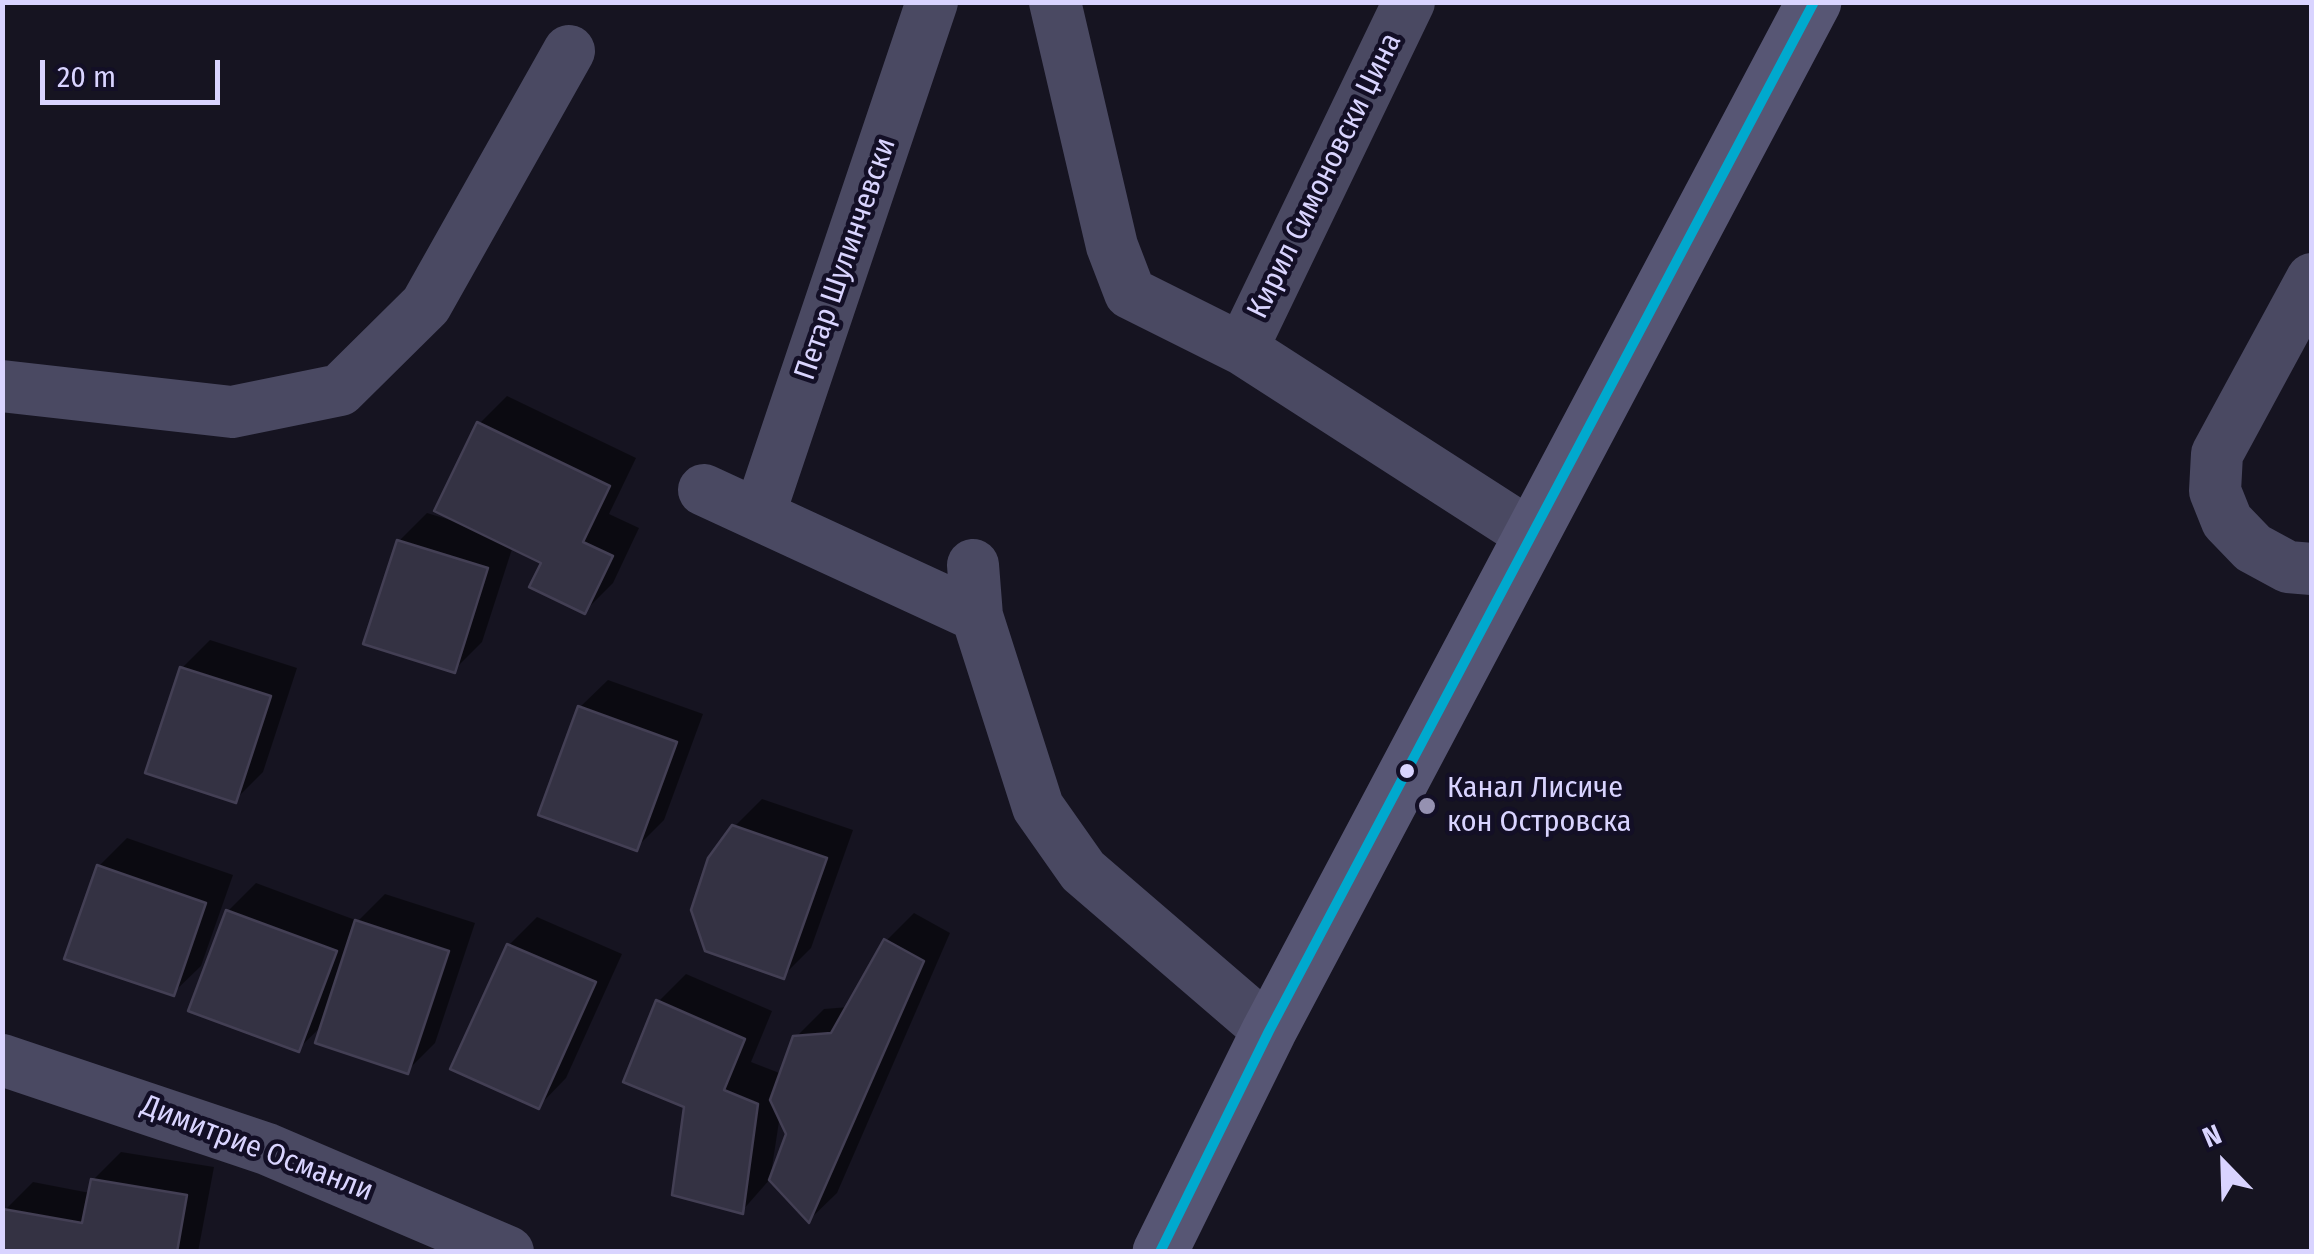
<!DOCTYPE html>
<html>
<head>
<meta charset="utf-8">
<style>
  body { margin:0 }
  #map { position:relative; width:2314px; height:1254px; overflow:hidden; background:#161421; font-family:"Fira Sans Condensed",sans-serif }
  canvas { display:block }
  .frame { position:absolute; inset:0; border:5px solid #d9d4ff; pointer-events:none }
  .north { position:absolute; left:2174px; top:1114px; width:100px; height:100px; -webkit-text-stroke:8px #130f26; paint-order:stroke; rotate:337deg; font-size:28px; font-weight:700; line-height:40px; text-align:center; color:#d9d4ff }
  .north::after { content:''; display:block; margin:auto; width:35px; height:45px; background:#d9d4ff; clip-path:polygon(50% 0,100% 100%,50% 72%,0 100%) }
  .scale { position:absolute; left:40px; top:60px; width:180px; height:45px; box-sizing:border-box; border:5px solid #d9d4ff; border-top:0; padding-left:12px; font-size:30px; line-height:35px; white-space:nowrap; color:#d9d4ff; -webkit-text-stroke:8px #130f26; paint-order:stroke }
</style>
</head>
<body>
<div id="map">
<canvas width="2314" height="1254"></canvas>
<div class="frame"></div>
<div class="north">N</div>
<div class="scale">20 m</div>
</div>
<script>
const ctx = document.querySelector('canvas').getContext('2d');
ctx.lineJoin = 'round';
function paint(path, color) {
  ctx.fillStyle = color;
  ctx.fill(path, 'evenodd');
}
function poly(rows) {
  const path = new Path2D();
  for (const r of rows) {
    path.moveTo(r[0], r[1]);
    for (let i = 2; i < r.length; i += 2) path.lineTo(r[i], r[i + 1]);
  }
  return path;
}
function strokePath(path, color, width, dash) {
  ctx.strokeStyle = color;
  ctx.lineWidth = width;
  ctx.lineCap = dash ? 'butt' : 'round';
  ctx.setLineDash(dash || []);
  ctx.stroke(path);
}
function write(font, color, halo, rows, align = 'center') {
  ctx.font = font + ' "Fira Sans Condensed",sans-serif';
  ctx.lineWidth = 9;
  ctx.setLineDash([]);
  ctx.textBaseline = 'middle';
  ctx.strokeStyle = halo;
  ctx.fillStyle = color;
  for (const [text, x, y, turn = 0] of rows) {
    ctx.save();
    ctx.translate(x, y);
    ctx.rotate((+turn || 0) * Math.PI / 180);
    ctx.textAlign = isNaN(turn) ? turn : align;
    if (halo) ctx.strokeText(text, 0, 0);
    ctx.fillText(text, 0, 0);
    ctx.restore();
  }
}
paint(poly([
  [507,396,636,458,609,514,639,528,613,583,585,611,544,562,513,546,482,642,454,670,399,541,427,513,457,522,479,424],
  [210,640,297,668,263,772,235,800,182,668],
  [608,680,703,714,664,820,636,848,580,707],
  [762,799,853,830,811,948,783,976,734,827],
  [127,838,233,875,201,966,173,993,99,866],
  [256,883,358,921,385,894,475,923,435,1043,407,1071,324,1024,298,1049,228,911],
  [914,913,950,933,837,1193,809,1220,771,1178,742,1211,687,1105,658,1002,686,974,772,1011,751,1062,782,1074,796,1037,824,1009,849,1007,886,941],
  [780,1115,789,1134,771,1174],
  [537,917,622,954,566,1078,539,1106,509,945],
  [121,1152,214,1167,198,1252,2,1252,5,1210,33,1182,90,1193,93,1180]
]), '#0007');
const building = poly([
  [477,422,610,486,583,542,613,556,585,614,529,587,541,563,434,511,477,422],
  [397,540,488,568,455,673,363,644,397,540],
  [180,667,271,696,236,803,145,773,180,667],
  [578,706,677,742,637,851,538,815,578,706],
  [732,825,827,858,784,979,705,951,691,910,708,858,732,825],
  [97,865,206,903,174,996,64,959,97,865],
  [226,910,337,951,299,1052,188,1011,226,910],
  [355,920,449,951,408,1074,315,1043,355,920],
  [884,939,924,961,809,1223,769,1180,786,1134,770,1100,793,1036,831,1033,884,939],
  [507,944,596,982,539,1109,450,1069,507,944],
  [656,1000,745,1039,724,1090,758,1104,743,1214,672,1195,684,1107,623,1082,656,1000],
  [91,1179,187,1195,177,1252,2,1252,3,1209,82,1223,91,1179]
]);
paint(building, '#343243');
strokePath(building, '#433f54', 2.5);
strokePath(poly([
  [1055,2,1112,246,1130,293,1242,349,1531,535],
  [2312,279,2217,454,2215,491,2227,521,2253,548,2288,567,2312,569],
  [1242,349,1409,2],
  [2,386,232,412,340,390,426,305,569,51],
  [704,490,977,616,1038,807,1083,871,1269,1031],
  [759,515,932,2],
  [973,565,977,616],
  [2,1060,267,1149,508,1252]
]), '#4a4962', 52);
strokePath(poly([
  [1160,1252,1269,1031,1814,2]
]), '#575674', 55);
strokePath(poly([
  [1160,1252,1269,1031,1814,2]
]), '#00a9ce', 10);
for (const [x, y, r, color] of [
  [1407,771,9,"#d9d4ff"],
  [1427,806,10,"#9591b1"]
]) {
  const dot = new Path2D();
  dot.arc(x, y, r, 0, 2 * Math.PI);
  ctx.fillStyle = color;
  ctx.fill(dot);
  strokePath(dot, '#130f26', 4);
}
write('30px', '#d9d4ff', '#130f26', [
  ["Кирил Симоновски Џина",1325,176,-64],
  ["Петар Шулинчевски",846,259,-71],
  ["Димитрие Османли",257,1149,21]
]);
write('30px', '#d9d4ff', '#130f26', [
  ["Канал Лисиче",1447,789],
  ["кон Островска",1447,823]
], 'left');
</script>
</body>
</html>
